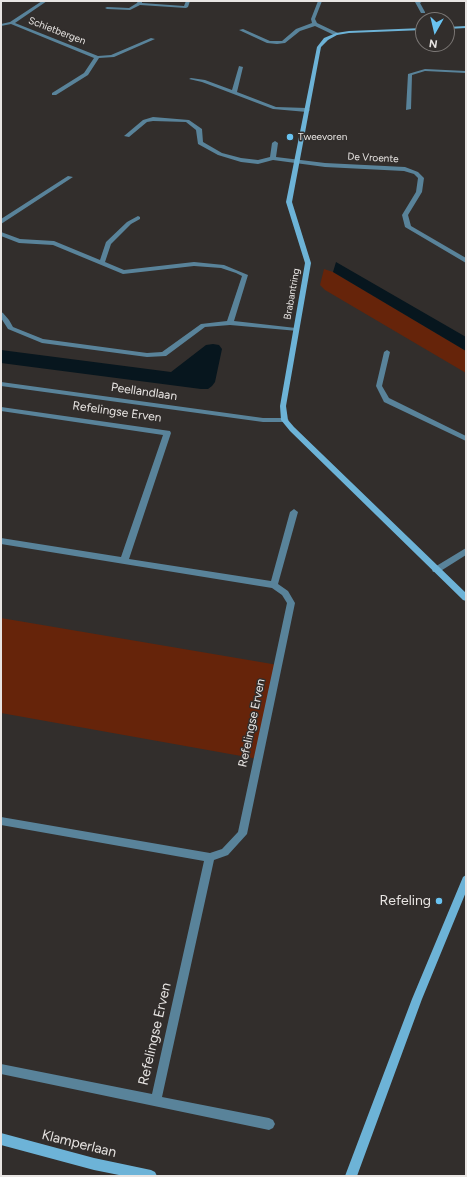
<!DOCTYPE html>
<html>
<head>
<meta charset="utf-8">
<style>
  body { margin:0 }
  #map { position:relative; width:467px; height:1177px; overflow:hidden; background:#322e2c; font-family:Figtree,sans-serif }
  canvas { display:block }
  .frame { position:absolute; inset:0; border:2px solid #e8e5e3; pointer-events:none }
  .north { position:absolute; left:415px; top:12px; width:40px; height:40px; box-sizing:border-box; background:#322e2c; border:1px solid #7b7775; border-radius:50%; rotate:188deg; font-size:11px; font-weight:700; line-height:16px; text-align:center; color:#e8e5e3 }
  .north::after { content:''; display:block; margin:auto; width:14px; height:18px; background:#69c3f1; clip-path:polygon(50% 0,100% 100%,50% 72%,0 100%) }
</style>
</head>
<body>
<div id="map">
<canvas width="467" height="1177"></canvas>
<div class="frame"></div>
<div class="north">N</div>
</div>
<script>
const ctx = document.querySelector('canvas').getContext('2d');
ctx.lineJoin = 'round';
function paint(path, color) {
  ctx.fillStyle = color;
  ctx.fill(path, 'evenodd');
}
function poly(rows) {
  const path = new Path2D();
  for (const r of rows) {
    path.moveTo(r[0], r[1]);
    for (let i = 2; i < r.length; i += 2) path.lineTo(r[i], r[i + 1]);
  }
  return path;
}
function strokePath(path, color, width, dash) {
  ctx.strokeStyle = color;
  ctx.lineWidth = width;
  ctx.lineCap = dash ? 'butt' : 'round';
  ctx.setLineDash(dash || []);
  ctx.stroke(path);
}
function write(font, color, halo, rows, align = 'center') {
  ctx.font = font + ' Figtree,sans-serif';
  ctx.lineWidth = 3;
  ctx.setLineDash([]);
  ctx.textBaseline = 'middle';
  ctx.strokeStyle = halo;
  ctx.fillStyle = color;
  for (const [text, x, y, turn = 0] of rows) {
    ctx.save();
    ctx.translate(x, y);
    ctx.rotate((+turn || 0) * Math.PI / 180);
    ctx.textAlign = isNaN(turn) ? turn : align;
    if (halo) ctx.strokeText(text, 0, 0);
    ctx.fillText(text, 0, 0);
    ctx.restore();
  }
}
paint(poly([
  [324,269,333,272,466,351,466,373,325,290,320,285],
  [1,618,278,665,258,759,1,713]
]), '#66240a');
paint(poly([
  [336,262,466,337,466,351,333,272],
  [213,344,219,345,222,349,215,382,212,386,208,389,201,389,1,363,1,350,171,372,206,345]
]), '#07161e');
paint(poly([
  [42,1,47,1,15,23,98,56,111,55,151,38,155,39,114,57,99,58,88,75,56,95,52,95,52,93,84,73,94,58,11,24,1,26,1,24,10,22,42,1],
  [138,1,142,1,142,3,184,6,186,1,190,1,188,7,186,8,140,5,130,10,107,9,105,8,107,7,129,8,137,3,138,1],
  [318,1,322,1,315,19,317,23,338,33,338,35,334,35,315,26,300,31,285,43,277,44,267,43,239,30,243,29,270,41,282,41,296,29,312,23,311,19,318,1],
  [415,1,423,1,420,3,425,12,425,13,421,13,415,2,415,1],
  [239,66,243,67,237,92,276,107,307,108,310,110,307,112,273,109,202,82,189,79,191,78,205,80,232,90,239,66],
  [425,69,466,71,466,73,425,71,412,75,411,109,406,110,408,74,425,69],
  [153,117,189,120,202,129,203,142,222,153,241,158,258,160,270,157,272,143,275,141,278,143,276,157,325,163,405,167,418,172,424,178,422,192,408,215,411,226,466,258,466,263,405,227,402,215,416,192,418,178,414,174,404,171,325,167,273,160,258,164,241,162,218,155,198,144,196,130,186,122,153,121,147,122,129,137,124,136,143,120,153,117],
  [68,176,73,177,1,224,1,219,68,176],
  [138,216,140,217,140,219,131,224,111,244,105,262,124,270,194,262,224,265,248,275,234,321,296,328,299,330,298,331,230,325,205,327,166,356,147,357,42,343,8,329,1,318,1,312,3,313,9,320,13,327,43,339,147,353,162,352,201,324,227,321,242,276,236,273,221,268,194,266,123,274,53,245,19,243,1,236,1,232,20,239,54,241,100,260,106,242,127,222,138,216],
  [387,350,390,352,382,386,389,398,466,436,466,441,384,402,376,386,384,352,387,350],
  [1,382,263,418,285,418,289,420,285,422,263,422,1,386,1,382],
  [1,407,170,431,171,433,129,559,271,581,290,512,294,509,298,512,278,584,288,591,295,603,247,834,228,855,214,860,162,1097,269,1118,273,1120,275,1124,273,1128,269,1130,1,1074,1,1064,152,1094,204,861,1,825,1,817,210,853,222,849,238,832,287,603,282,595,272,588,1,544,1,538,121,557,163,435,1,411,1,407],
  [466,548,466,555,439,572,433,572,432,570,433,568,466,548]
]), '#59839a');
paint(poly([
  [466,26,466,28,447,29,447,27,466,26],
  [423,28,423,30,349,33,337,35,328,40,321,47,292,202,311,263,286,406,288,420,294,427,466,593,466,601,463,600,290,431,281,420,280,406,305,263,286,202,317,47,324,38,336,33,349,31,423,28],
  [466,875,466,892,422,999,357,1176,345,1176,412,999,463,877,466,875],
  [1,1133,94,1158,151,1170,155,1172,157,1176,124,1176,94,1170,1,1145,1,1133]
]), '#6db3d7');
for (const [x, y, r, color] of [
  [290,137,4,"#69c3f1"],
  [439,901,4,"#69c3f1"]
]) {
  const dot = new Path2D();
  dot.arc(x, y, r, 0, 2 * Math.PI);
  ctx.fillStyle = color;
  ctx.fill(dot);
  strokePath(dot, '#322e2c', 1.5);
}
write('10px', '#e8e5e3', '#322e2c', [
  ["Schietbergen",57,31,21],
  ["De Vroente",373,158,3],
  ["Brabantring",292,294,-80]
]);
write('10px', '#e8e5e3', '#322e2c', [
  ["Tweevoren",298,137]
], 'left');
write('12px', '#e8e5e3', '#322e2c', [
  ["Peellandlaan",144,392,8],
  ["Refelingse Erven",117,412,8],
  ["Refelingse Erven",252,723,-78]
]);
write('14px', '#e8e5e3', '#322e2c', [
  ["Refeling",431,901]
], 'right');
write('14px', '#e8e5e3', '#322e2c', [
  ["Refelingse Erven",155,1034,-77],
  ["Klamperlaan",79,1144,14]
]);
</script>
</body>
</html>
